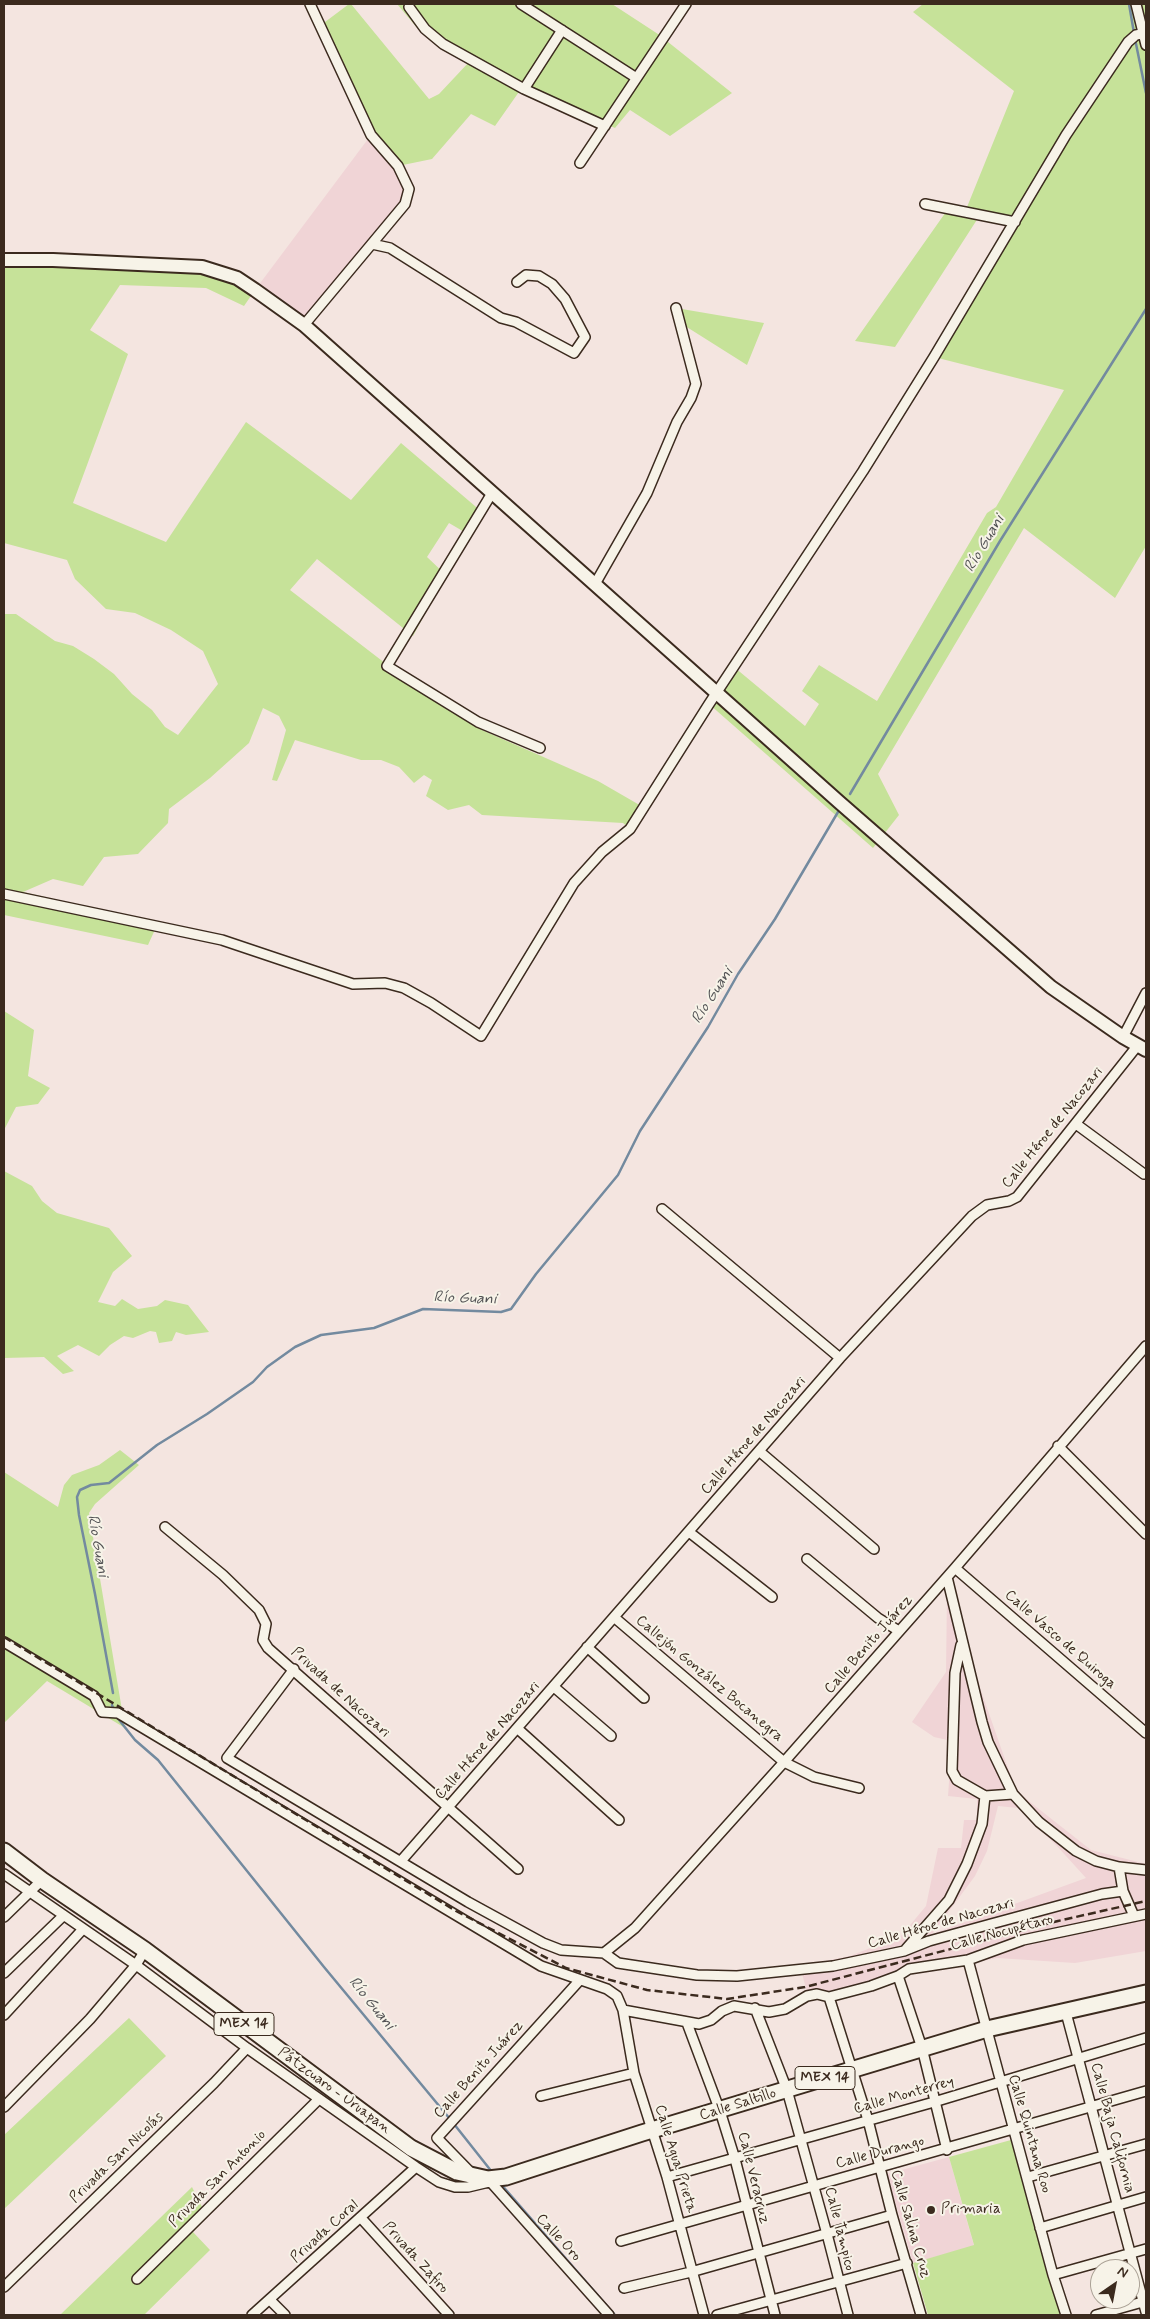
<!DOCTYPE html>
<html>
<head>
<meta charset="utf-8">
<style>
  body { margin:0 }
  #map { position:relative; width:1150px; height:2319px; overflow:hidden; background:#f4e5e0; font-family:Mynerve,sans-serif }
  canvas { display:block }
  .frame { position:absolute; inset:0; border:5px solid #3b2a1e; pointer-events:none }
  .north { position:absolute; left:1090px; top:2259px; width:50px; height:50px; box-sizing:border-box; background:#f7f3e8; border:1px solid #aca397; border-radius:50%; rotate:33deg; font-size:14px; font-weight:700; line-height:20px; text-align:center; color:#3b2a1e }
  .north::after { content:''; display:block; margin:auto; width:18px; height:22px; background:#3b2a1e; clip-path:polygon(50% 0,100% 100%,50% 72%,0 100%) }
</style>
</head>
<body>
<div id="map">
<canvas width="1150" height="2319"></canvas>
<div class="frame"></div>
<div class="north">N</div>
</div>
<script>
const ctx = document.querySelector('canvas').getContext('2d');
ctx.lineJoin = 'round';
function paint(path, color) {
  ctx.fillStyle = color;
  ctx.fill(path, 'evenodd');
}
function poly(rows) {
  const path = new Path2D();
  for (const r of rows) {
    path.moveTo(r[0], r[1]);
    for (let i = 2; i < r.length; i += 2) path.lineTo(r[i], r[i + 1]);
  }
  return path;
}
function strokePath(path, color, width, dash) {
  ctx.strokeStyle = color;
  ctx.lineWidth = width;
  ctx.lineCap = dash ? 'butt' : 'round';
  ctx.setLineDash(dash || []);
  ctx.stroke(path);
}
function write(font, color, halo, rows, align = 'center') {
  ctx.font = font + ' Mynerve,sans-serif';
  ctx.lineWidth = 4;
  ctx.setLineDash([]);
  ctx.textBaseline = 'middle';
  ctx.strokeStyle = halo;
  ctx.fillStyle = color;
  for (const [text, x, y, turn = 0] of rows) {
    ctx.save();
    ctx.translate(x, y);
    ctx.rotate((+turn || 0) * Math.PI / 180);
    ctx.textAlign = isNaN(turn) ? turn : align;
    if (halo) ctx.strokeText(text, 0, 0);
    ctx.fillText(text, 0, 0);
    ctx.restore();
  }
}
paint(poly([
  [371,135,409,189,405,204,304,325,255,290],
  [947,1593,1016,1791,1091,1850,1146,1864,1146,1951,1075,1963,997,1958,957,1966,895,1973,836,1991,807,1992,800,1966,850,1956,901,1936,926,1906,938,1848,961,1848,964,1820,977,1820,977,1799,948,1796,952,1741,934,1737,912,1722,946,1672],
  [998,1806,1018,1808,1056,1845,1086,1878,932,1934,975,1876,987,1851],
  [949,2157,974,2246,913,2263,887,2174]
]), '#f0d4d6');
paint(poly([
  [349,4,351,4,429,99,439,94,470,61,436,44,418,29,397,4,612,4,658,34,732,93,670,136,630,110,615,128,521,89,495,126,471,114,432,159,398,166,371,135,321,25],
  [923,4,1146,4,1146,546,1115,598,1024,528,878,774,899,815,873,848,709,704,734,667,805,726,819,704,802,691,819,665,877,701,987,513,996,507,1064,390,934,357,1015,223,980,215,895,347,855,341,948,209,965,212,1014,91,913,12],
  [4,260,202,267,255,290,244,306,206,288,120,285,90,330,128,354,73,503,166,542,246,422,351,500,401,443,482,512,466,533,449,523,427,557,446,575,413,636,317,559,290,590,394,670,482,730,598,781,643,807,630,829,623,823,482,815,469,805,448,810,426,796,432,780,424,775,414,783,399,767,381,760,361,760,295,740,277,781,272,780,286,730,279,716,263,708,249,743,210,778,169,809,168,823,138,854,104,857,83,886,53,879,23,892,158,923,148,945,4,915,4,614,16,614,55,641,73,646,94,659,114,674,132,694,152,710,165,727,178,735,218,684,203,651,171,630,135,613,106,609,75,579,67,560,4,543],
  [676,308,764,323,747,365,682,324],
  [4,1011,34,1030,28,1076,50,1088,38,1104,16,1107,4,1130],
  [4,1171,32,1186,42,1201,57,1213,109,1228,132,1256,113,1272,98,1302,115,1306,122,1299,138,1309,157,1306,165,1300,188,1305,209,1332,186,1335,176,1332,172,1341,159,1343,156,1332,150,1331,133,1338,124,1336,110,1345,99,1356,78,1345,57,1356,74,1371,63,1374,44,1357,4,1358],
  [120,1450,139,1465,95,1504,89,1513,125,1728,47,1681,4,1723,4,1472,58,1507,64,1485,72,1475,99,1465],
  [129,2018,166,2056,4,2209,4,2135],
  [1011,2140,1061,2315,928,2315,913,2263,974,2245,949,2157],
  [192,2187,207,2217,193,2232,210,2250,144,2315,60,2315]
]), '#c6e299');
strokePath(poly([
  [1129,4,1134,33],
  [1135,39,1146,93],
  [850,794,1000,541,1146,309],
  [113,1693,95,1594,79,1515,77,1497,80,1490,91,1485,109,1483,157,1445,207,1414,253,1382,267,1367,295,1347,321,1335,374,1328,423,1309,501,1312,511,1309,536,1274,618,1175,640,1131,708,1027,738,974,775,919,838,812],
  [112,1705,114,1711],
  [116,1716,135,1740,158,1760,324,1967,450,2119],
  [454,2124,492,2172],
  [500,2183,615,2315]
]), '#738a9f', 2.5);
const minor = poly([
  [521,4,635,77],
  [1136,4,1146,45],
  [409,7,425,29,443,44,524,89,605,126],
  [524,89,562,30],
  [580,163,686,4],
  [925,204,1015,222],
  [372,244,390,248,501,318,516,322,574,353,585,337,565,299,552,284,539,276,526,275,517,282],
  [304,325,405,204,409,189,398,166,371,135,310,4],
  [492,493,387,666,478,722,540,748],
  [595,584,647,493,677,422,691,398,696,384,676,308],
  [4,894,222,940,353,984,385,983,404,988,431,1003,481,1036,574,883,602,852,630,829,709,704,863,471,934,357,1066,135,1128,42,1136,35,1146,33],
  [1123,1037,1146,993],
  [1076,1124,1144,1174],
  [662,1209,840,1358],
  [1058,1446,1146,1534],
  [759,1451,874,1549],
  [165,1527,223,1575,259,1610,266,1624,263,1640,268,1648,518,1869],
  [689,1532,772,1597],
  [807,1559,878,1618,899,1631],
  [955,1568,1146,1733],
  [947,1577,982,1722,988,1742,1013,1794,1039,1822,1076,1851,1096,1861,1119,1867,1123,1891,1134,1916],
  [615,1618,784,1762,814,1777,859,1788],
  [4,1642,94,1696,102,1712,118,1713,541,1966,607,1989,617,1996,623,2010,634,2073,667,2177,704,2315],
  [961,1645,955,1673,952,1771,957,1780,985,1796],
  [587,1647,644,1698],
  [294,1669,227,1758,468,1902,543,1943,561,1950,604,1953,618,1963,697,1975,737,1976,833,1966,904,1951,929,1941,991,1924,1102,1894,1123,1891],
  [554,1687,611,1736],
  [518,1729,619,1820],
  [985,1796,1013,1794],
  [401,1861,840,1358,972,1216,987,1205,1009,1201,1017,1197,1138,1045],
  [1119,1867,1146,1870],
  [4,1874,136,1965,247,2048,416,2167,439,2182,455,2187,468,2187,489,2182],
  [4,1917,42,1880],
  [906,1949,949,1900,967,1864,982,1824,985,1796],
  [604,1953,635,1928,784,1762,955,1568,1146,1346],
  [968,1960,1053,2275,1066,2315],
  [4,1973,63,1916],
  [898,1976,922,2048,947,2150],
  [829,1997,868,2120,892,2215,921,2315],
  [755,2008,787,2090,827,2234,848,2315],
  [1065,2009,1146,2312],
  [623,2010,699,2024,711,2020,722,2011,734,2006,769,2012,785,2009,807,1996,817,1994,829,1997,871,1986,898,1976,909,1969,968,1960,1023,1940,1146,1914],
  [4,2015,83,1929],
  [687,2023,720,2111,735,2159,775,2315],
  [541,2096,634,2073],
  [4,2107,90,2019,136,1965,145,1950],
  [472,2174,437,2138,579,1981],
  [667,2177,934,2102,1146,2038],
  [1028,2177,1146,2144],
  [488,2179,609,2315],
  [361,2218,449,2315],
  [1040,2228,1146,2197],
  [621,2241,1146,2091],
  [1053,2275,1146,2249],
  [137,2279,319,2099],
  [4,2287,214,2083,247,2048],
  [624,2288,691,2272,892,2215],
  [270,2300,285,2315],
  [252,2315,416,2167],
  [717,2315,907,2263],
  [1096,2315,1146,2301]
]);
const secondary = poly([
  [4,260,53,260,202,267,237,278,255,290,304,325,839,802,1051,987,1123,1037,1146,1050]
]);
const primary = poly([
  [4,1851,42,1880,145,1950,411,2148,457,2172,488,2179,506,2177,642,2133,987,2029,1146,1993]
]);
strokePath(minor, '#3b2a1e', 12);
strokePath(secondary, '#3b2a1e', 16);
strokePath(primary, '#3b2a1e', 19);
strokePath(minor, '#f7f3e8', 9);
strokePath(secondary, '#f7f3e8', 12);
strokePath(primary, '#f7f3e8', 15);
strokePath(poly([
  [4,1637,456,1911,566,1968,647,1990,727,1999,805,1987,1058,1921,1146,1901]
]), '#3b2a1e', 2.5, [8, 4]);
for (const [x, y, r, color] of [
  [931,2210,5,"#3b2a1e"]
]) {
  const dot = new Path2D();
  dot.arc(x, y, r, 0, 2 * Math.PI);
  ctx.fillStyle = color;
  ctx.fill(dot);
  strokePath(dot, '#f7f3e8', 2);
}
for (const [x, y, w] of [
  [244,2024,60],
  [825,2078,60]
]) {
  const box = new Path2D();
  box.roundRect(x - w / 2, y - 11.5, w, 23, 4);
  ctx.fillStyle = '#f7f3e8';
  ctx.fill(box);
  strokePath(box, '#3b2a1e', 1);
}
write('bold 14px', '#3b2a1e', null, [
  ["MEX 14",244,2024],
  ["MEX 14",825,2078]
]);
write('15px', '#3b2a1e', '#f7f3e8', [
  ["Calle Héroe de Nacozari",1053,1128,-51],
  ["Calle Héroe de Nacozari",754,1436,-49],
  ["Calle Vasco de Quiroga",1060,1640,41],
  ["Calle Benito Juárez",869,1645,-49],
  ["Callejón González Bocanegra",709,1679,40],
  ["Privada de Nacozari",340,1693,42],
  ["Calle Héroe de Nacozari",488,1741,-49],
  ["Calle Héroe de Nacozari",941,1924,-16],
  ["Calle Nocupétaro",1002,1933,-15],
  ["Calle Benito Juárez",479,2070,-48],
  ["Pátzcuaro - Uruapan",334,2091,36],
  ["Calle Monterrey",904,2096,-16],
  ["Calle Saltillo",738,2105,-17],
  ["Calle Baja California",1112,2128,75],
  ["Calle Quintana Roo",1029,2134,74],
  ["Calle Durango",880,2153,-15],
  ["Privada San Nicolás",117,2158,-44],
  ["Calle Agua Prieta",675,2159,73],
  ["Calle Veracruz",753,2178,76],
  ["Privada San Antonio",218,2179,-45],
  ["Calle Salina Cruz",910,2224,74],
  ["Calle Tampico",839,2229,76],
  ["Privada Coral",325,2232,-42],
  ["Calle Oro",558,2238,47],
  ["Privada Zafiro",415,2258,48]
]);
write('15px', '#3b2a1e', '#f7f3e8', [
  ["Primaria",941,2210]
], 'left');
write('italic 16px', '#525254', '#f7f3e8', [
  ["Río Guani",985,544,-59],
  ["Río Guani",713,996,-57],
  ["Río Guani",465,1299,2],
  ["Río Guani",97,1546,80],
  ["Río Guani",371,2004,51]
]);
</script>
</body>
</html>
